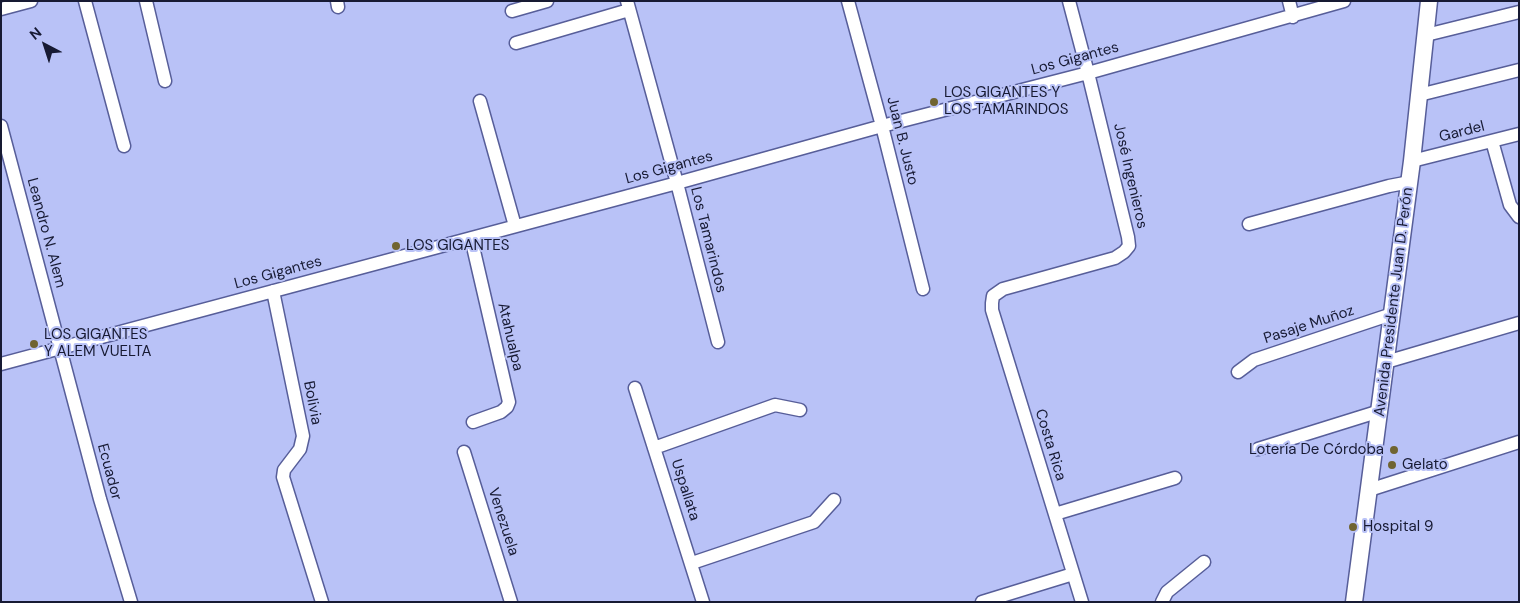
<!DOCTYPE html>
<html>
<head>
<meta charset="utf-8">
<style>
  body { margin:0 }
  #map { position:relative; width:1520px; height:603px; overflow:hidden; background:#b9c2f7; font-family:"DM Sans",sans-serif }
  canvas { display:block }
  .frame { position:absolute; inset:0; border:2px solid #171a33; pointer-events:none }
  .north { position:absolute; left:20px; top:20px; width:50px; height:50px; -webkit-text-stroke:4px #b9c2f7; paint-order:stroke; rotate:320deg; font-size:14px; font-weight:700; line-height:20px; text-align:center; color:#171a33 }
  .north::after { content:''; display:block; margin:auto; width:18px; height:22px; background:#171a33; clip-path:polygon(50% 0,100% 100%,50% 72%,0 100%) }
</style>
</head>
<body>
<div id="map">
<canvas width="1520" height="603"></canvas>
<div class="frame"></div>
<div class="north">N</div>
</div>
<script>
const ctx = document.querySelector('canvas').getContext('2d');
ctx.lineJoin = 'round';
function poly(rows) {
  const path = new Path2D();
  for (const r of rows) {
    path.moveTo(r[0], r[1]);
    for (let i = 2; i < r.length; i += 2) path.lineTo(r[i], r[i + 1]);
  }
  return path;
}
function strokePath(path, color, width, dash) {
  ctx.strokeStyle = color;
  ctx.lineWidth = width;
  ctx.lineCap = dash ? 'butt' : 'round';
  ctx.setLineDash(dash || []);
  ctx.stroke(path);
}
function write(font, color, halo, rows, align = 'center') {
  ctx.font = font + ' "DM Sans",sans-serif';
  ctx.lineWidth = 4;
  ctx.setLineDash([]);
  ctx.textBaseline = 'middle';
  ctx.strokeStyle = halo;
  ctx.fillStyle = color;
  for (const [text, x, y, turn = 0] of rows) {
    ctx.save();
    ctx.translate(x, y);
    ctx.rotate((+turn || 0) * Math.PI / 180);
    ctx.textAlign = isNaN(turn) ? turn : align;
    if (halo) ctx.strokeText(text, 0, 0);
    ctx.fillText(text, 0, 0);
    ctx.restore();
  }
}
const minor = poly([
  [85,1,124,146],
  [146,1,165,81],
  [337,1,338,7],
  [627,1,677,183,718,342],
  [848,1,882,126,923,289],
  [1069,1,1088,73,1128,237,1129,246,1124,252,1115,258,1003,289,993,296,992,303,992,310,1082,602],
  [1289,1,1293,17],
  [1,9,31,1],
  [512,11,547,1],
  [1426,35,1519,12],
  [516,43,629,10],
  [1419,95,1519,70],
  [480,101,515,226],
  [1,126,100,499,131,602],
  [1492,141,1510,205,1519,217],
  [1412,161,1519,134],
  [1249,224,1389,186,1410,182],
  [471,238,509,402,507,407,501,412,473,422],
  [273,291,303,436,300,449,284,470,283,477,322,602],
  [1386,362,1519,323],
  [1,364,677,183,882,126,1088,73,1344,1],
  [1238,372,1254,360,1392,314],
  [635,388,703,602],
  [654,448,775,405,800,410],
  [1258,449,1380,411],
  [464,452,511,602],
  [1369,490,1519,442],
  [1055,514,1175,478],
  [692,563,814,522,834,500],
  [982,602,1073,574],
  [1162,602,1167,592,1172,588,1204,562]
]);
const major = poly([
  [1354,602,1412,161,1429,1]
]);
strokePath(minor, '#575e99', 15);
strokePath(major, '#575e99', 19);
strokePath(minor, '#fff', 12);
strokePath(major, '#fff', 16);
for (const [x, y, r, color] of [
  [934,102,5,"#706431"],
  [396,246,5,"#706431"],
  [34,344,5,"#706431"],
  [1394,450,5,"#706431"],
  [1392,465,5,"#706431"],
  [1353,527,5,"#706431"]
]) {
  const dot = new Path2D();
  dot.arc(x, y, r, 0, 2 * Math.PI);
  ctx.fillStyle = color;
  ctx.fill(dot);
  strokePath(dot, '#b9c2f7', 2);
}
write('15px', '#171a33', '#b9c2f7', [
  ["Los Gigantes",1075,59,-15],
  ["Gardel",1462,132,-14],
  ["Juan B. Justo",902,141,76],
  ["Los Gigantes",669,168,-15],
  ["José Ingenieros",1130,176,77],
  ["Leandro N. Alem",46,233,75],
  ["Los Tamarindos",708,240,76],
  ["Los Gigantes",278,273,-15],
  ["Avenida Presidente Juan D. Perón",1394,302,-83],
  ["Pasaje Muñoz",1309,325,-18],
  ["Atahualpa",510,337,77],
  ["Bolivia",312,403,79],
  ["Costa Rica",1050,445,73],
  ["Ecuador",109,472,75],
  ["Uspallata",685,490,72],
  ["Venezuela",503,522,72]
]);
write('15px', '#171a33', '#b9c2f7', [
  ["LOS GIGANTES Y",944,93],
  ["LOS TAMARINDOS",944,110],
  ["LOS GIGANTES",406,246],
  ["LOS GIGANTES",44,335],
  ["Y ALEM VUELTA",44,352],
  ["Lotería De Córdoba",1384,450,"right"],
  ["Gelato",1402,465],
  ["Hospital 9",1363,527]
], 'left');
</script>
</body>
</html>
